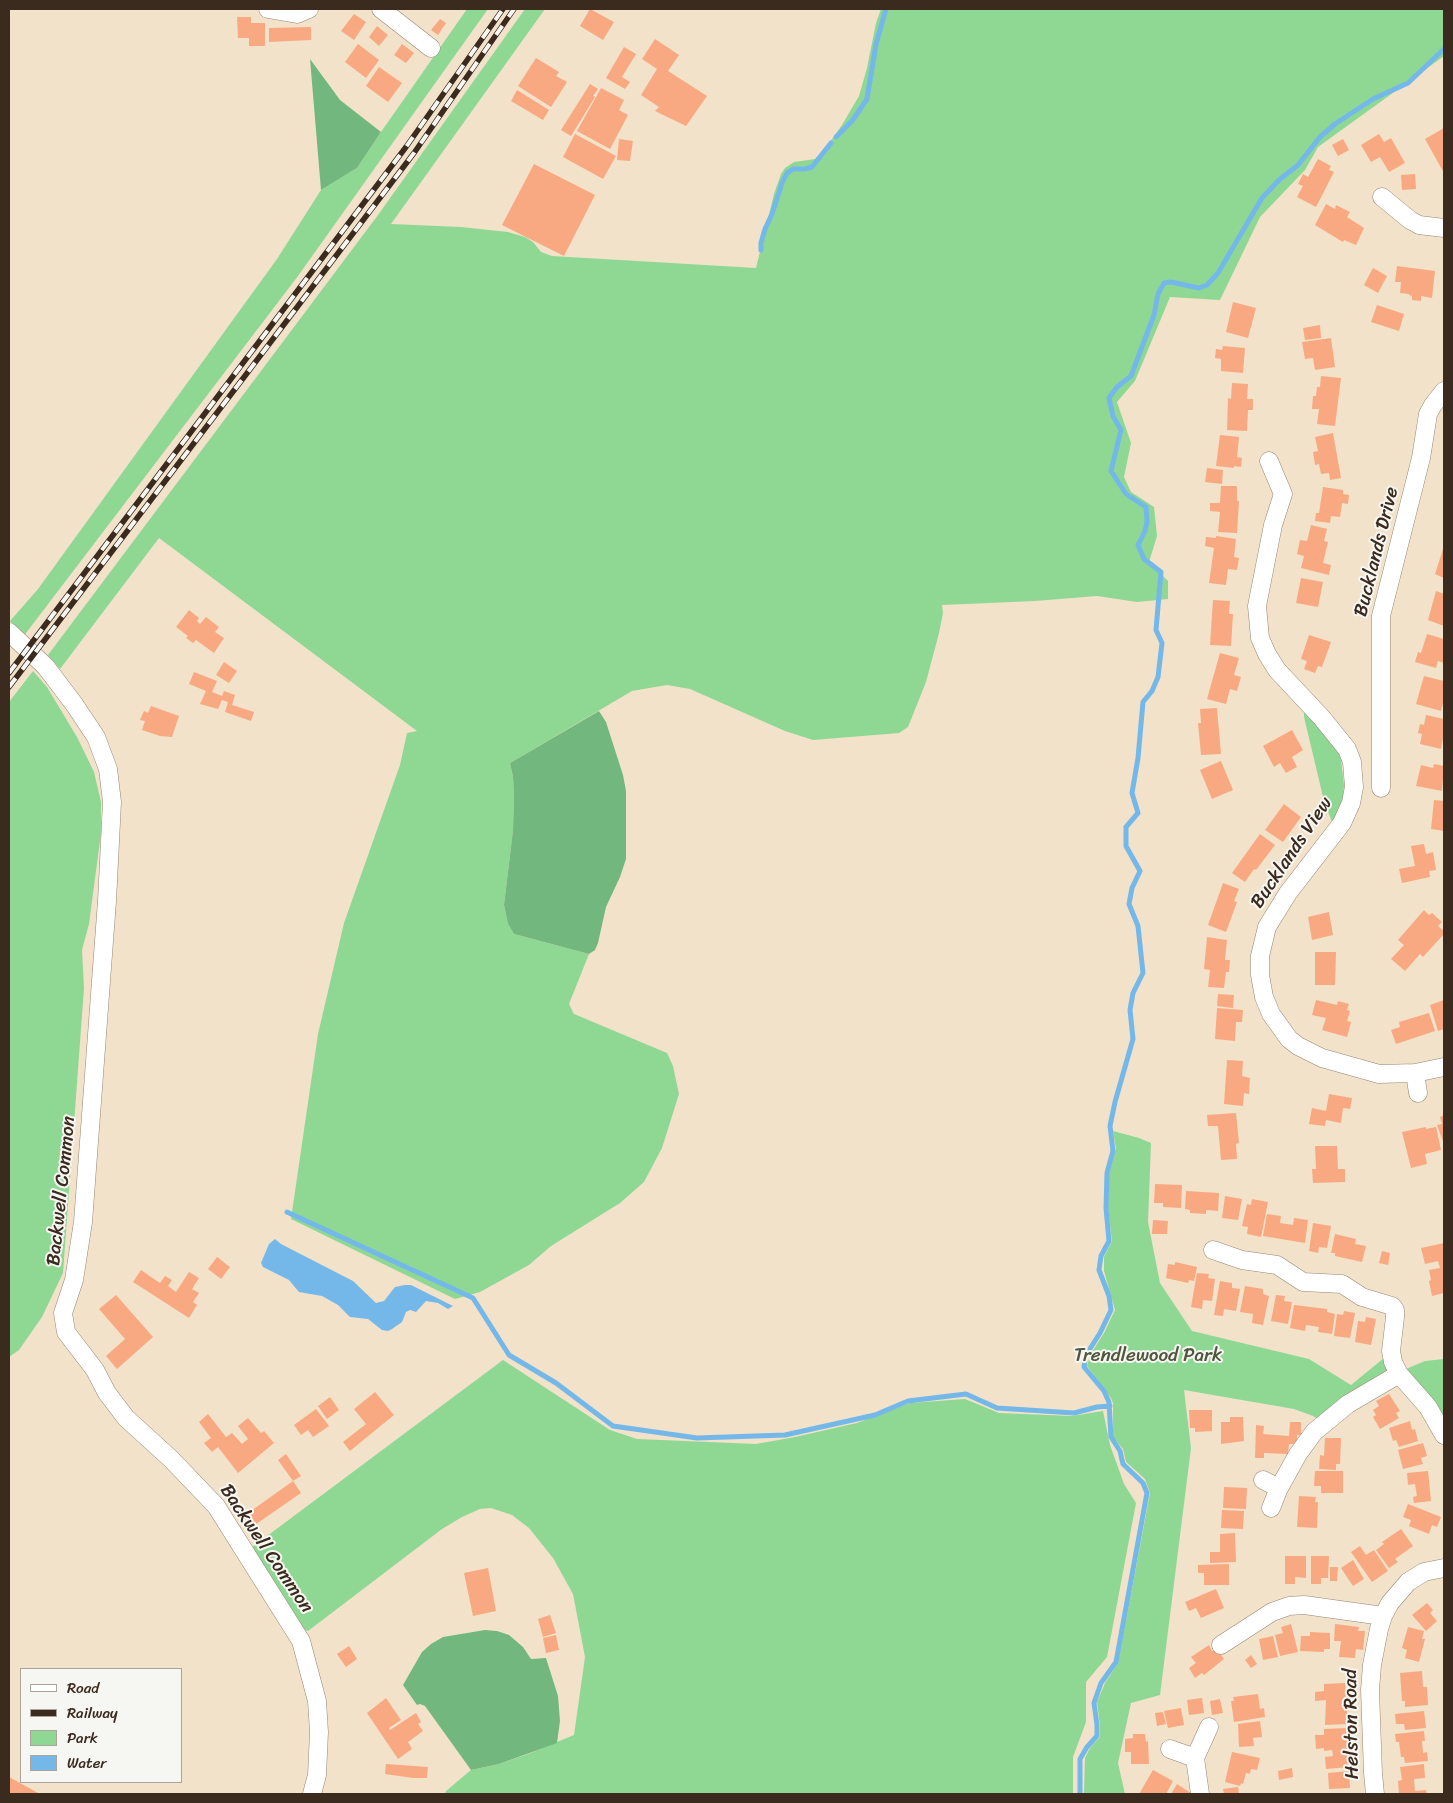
<!DOCTYPE html>
<html>
<head>
<meta charset="utf-8">
<style>
  body { margin:0 }
  #map { position:relative; width:1453px; height:1803px; overflow:hidden; background:#f2e2c9; font-family:Sriracha,sans-serif }
  canvas { display:block }
  .frame { position:absolute; inset:0; border:10px solid #3b2a1e; pointer-events:none }
  .legend { position:absolute; left:20px; top:1668px; width:162px; height:115px; box-sizing:border-box; background:#f6f6f2; border:1px solid #aba49d; margin:0; padding:6px 9px; list-style:none; font-size:15px; color:#3b2a1e }
  .legend li { display:flex; align-items:center; gap:10px; height:25px }
  .legend b { width:25px; border:1px solid #aba49d }
</style>
</head>
<body>
<div id="map">
<canvas width="1453" height="1803"></canvas>
<div class="frame"></div>
<ul class="legend">
<li><b style="height:6px;background:#fff"></b>Road</li>
<li><b style="height:6px;background:#3b2a1e"></b>Railway</li>
<li><b style="height:14px;background:#8ed894"></b>Park</li>
<li><b style="height:14px;background:#74b8ea"></b>Water</li>
</ul>
</div>
<script>
const ctx = document.querySelector('canvas').getContext('2d');
ctx.lineJoin = 'round';
function paint(path, color) {
  ctx.fillStyle = color;
  ctx.fill(path, 'evenodd');
}
function poly(rows) {
  const path = new Path2D();
  for (const r of rows) {
    path.moveTo(r[0], r[1]);
    for (let i = 2; i < r.length; i += 2) path.lineTo(r[i], r[i + 1]);
  }
  return path;
}
function strokePath(path, color, width, dash) {
  ctx.strokeStyle = color;
  ctx.lineWidth = width;
  ctx.lineCap = dash ? 'butt' : 'round';
  ctx.setLineDash(dash || []);
  ctx.stroke(path);
}
function write(font, color, halo, rows, align = 'center') {
  ctx.font = font + ' Sriracha,sans-serif';
  ctx.lineWidth = 4;
  ctx.setLineDash([]);
  ctx.textBaseline = 'middle';
  ctx.strokeStyle = halo;
  ctx.fillStyle = color;
  for (const [text, x, y, turn = 0] of rows) {
    ctx.save();
    ctx.translate(x, y);
    ctx.rotate((+turn || 0) * Math.PI / 180);
    ctx.textAlign = isNaN(turn) ? turn : align;
    if (halo) ctx.strokeText(text, 0, 0);
    ctx.fillText(text, 0, 0);
    ctx.restore();
  }
}
paint(poly([
  [467,9,488,9,298,276,23,637,10,621,38,589,277,259,321,190,357,168,381,132],
  [525,9,545,9,391,224,461,227,508,232,525,237,533,242,541,252,552,256,756,268,774,194,781,174,785,168,794,162,815,159,822,153,842,125,859,96,867,68,876,23,881,9,1444,9,1444,56,1318,147,1305,170,1260,217,1220,300,1170,297,1135,381,1117,402,1131,443,1124,477,1131,492,1154,507,1157,536,1149,562,1168,581,1168,599,1137,602,1097,596,1035,601,942,605,943,613,939,633,926,682,908,727,899,733,813,740,785,731,690,689,667,685,632,691,510,763,513,777,514,796,513,830,504,905,508,924,514,934,589,954,569,1004,574,1014,667,1053,673,1066,679,1094,662,1148,644,1182,620,1203,551,1246,529,1265,480,1292,455,1299,291,1219,318,1034,344,923,400,765,407,733,417,731,159,538,60,669,48,655,378,215],
  [33,671,47,687,77,737,94,772,101,802,101,833,89,924,82,950,84,988,63,1273,42,1317,19,1350,9,1357,9,702],
  [1306,712,1338,750,1341,760,1344,785,1343,800,1336,818,1332,822,1324,801,1304,717,1304,713],
  [1113,1131,1139,1138,1151,1143,1148,1222,1160,1283,1192,1331,1309,1359,1351,1385,1384,1358,1394,1374,1320,1420,1313,1416,1294,1409,1184,1390,1191,1448,1160,1695,1131,1703,1118,1763,1125,1794,1084,1794,1085,1758,1090,1748,1100,1737,1100,1726,1097,1702,1105,1683,1118,1663,1150,1493,1145,1479,1126,1462,1123,1449,1113,1437,1113,1403,1111,1398,1087,1366,1090,1355,1104,1333,1115,1310,1104,1271,1104,1257,1112,1241,1108,1208,1109,1174,1116,1149],
  [1444,1359,1444,1416,1430,1397,1406,1369,1425,1361],
  [503,1360,610,1430,637,1439,756,1444,795,1437,857,1423,910,1403,965,1399,999,1413,1072,1416,1103,1411,1110,1445,1124,1484,1136,1503,1107,1657,1086,1682,1086,1722,1073,1757,1073,1794,445,1794,446,1791,471,1770,499,1764,528,1754,574,1735,585,1657,573,1594,553,1558,529,1528,512,1515,491,1508,480,1509,462,1517,442,1529,308,1631,301,1628,251,1548]
]), '#8ed894');
paint(poly([
  [310,59,340,100,381,132,357,168,321,190],
  [599,711,606,722,623,775,626,791,626,859,620,877,606,907,598,943,595,950,589,954,514,934,508,924,504,905,513,830,514,796,513,777,510,763],
  [485,1630,497,1631,509,1635,523,1647,531,1659,546,1658,558,1696,560,1721,557,1743,499,1764,471,1770,425,1706,420,1704,417,1705,403,1685,422,1652,431,1644,443,1637]
]), '#72b87e');
paint(poly([
  [275,1239,281,1244,353,1281,376,1303,384,1301,395,1287,405,1285,411,1285,453,1306,448,1309,438,1303,426,1301,416,1312,410,1310,406,1312,402,1322,392,1329,388,1331,382,1330,368,1319,350,1317,338,1305,322,1296,299,1292,289,1280,263,1267,261,1263,269,1244]
]), '#74b8ea');
strokePath(poly([
  [836,137,852,121,867,99,876,44,886,9],
  [761,250,761,243,765,229,772,214,782,183,787,173,793,169,805,169,812,167,831,143],
  [287,1212,473,1298,509,1355,556,1383,613,1426,697,1438,785,1435,875,1415,908,1401,966,1394,997,1408,1074,1413,1097,1407,1110,1406],
  [1080,1794,1080,1759,1087,1747,1097,1736,1097,1725,1094,1703,1101,1683,1116,1662,1147,1493,1143,1483,1123,1464,1120,1451,1111,1437,1109,1402,1104,1391,1084,1367,1086,1355,1100,1333,1111,1310,1109,1296,1099,1270,1101,1256,1109,1241,1106,1208,1107,1173,1113,1151,1110,1126,1115,1102,1133,1039,1130,1010,1133,993,1143,973,1138,926,1129,904,1132,888,1140,871,1126,846,1126,827,1138,813,1132,793,1138,758,1143,702,1152,691,1158,677,1162,643,1156,630,1161,572,1144,559,1138,545,1145,531,1147,522,1146,507,1126,494,1111,471,1121,430,1113,416,1109,398,1117,387,1131,376,1154,315,1158,294,1164,283,1171,282,1199,288,1207,285,1218,273,1262,198,1280,179,1298,165,1320,137,1335,124,1373,99,1408,83,1444,49]
]), '#74b8ea', 5);
paint(poly([
  [590,9,614,22,603,40,580,26],
  [354,14,366,22,354,40,341,31],
  [237,17,251,17,251,23,265,23,265,46,249,46,249,38,238,38],
  [440,19,446,23,438,35,431,30],
  [377,26,388,35,379,46,369,37],
  [311,27,311,40,269,42,269,28],
  [655,39,679,55,668,71,707,96,686,126,655,111,659,107,641,95,657,69,642,59],
  [358,44,379,60,366,78,345,62],
  [402,44,414,53,406,63,394,55],
  [624,47,636,54,622,77,630,82,625,89,606,78],
  [536,58,559,72,556,76,567,82,551,107,518,86],
  [379,67,402,83,388,102,366,86],
  [590,84,598,89,593,96,595,97,571,136,561,130],
  [601,88,624,100,619,110,628,115,610,149,577,131],
  [517,90,549,110,543,120,511,101],
  [1444,128,1444,173,1425,139],
  [575,134,616,156,603,179,563,157],
  [1379,134,1384,142,1391,138,1405,163,1389,172,1380,157,1371,162,1361,145],
  [619,139,633,141,630,161,617,160],
  [1343,139,1349,150,1338,156,1332,145],
  [1318,159,1331,166,1329,170,1334,172,1316,207,1297,197,1303,186,1298,184,1303,174,1308,177],
  [534,164,595,195,564,256,502,225],
  [1415,174,1416,189,1402,190,1401,175],
  [1326,204,1335,209,1336,205,1350,212,1347,217,1364,228,1356,245,1344,240,1343,242,1315,225],
  [1397,266,1435,271,1432,298,1421,296,1421,301,1412,300,1412,296,1409,295,1409,294,1400,293,1401,282,1395,282],
  [1373,268,1387,276,1378,293,1364,285],
  [1233,302,1256,308,1248,338,1226,332],
  [1377,305,1404,314,1399,331,1371,322],
  [1320,325,1321,338,1305,340,1303,328],
  [1331,338,1335,367,1315,370,1313,358,1305,359,1302,342],
  [1223,346,1245,348,1243,373,1221,371,1221,359,1215,358,1216,349,1222,350],
  [1321,376,1341,378,1335,426,1317,424,1319,409,1312,409,1313,396,1316,396,1317,387,1320,387],
  [1232,383,1248,384,1247,399,1253,399,1253,410,1248,410,1247,431,1227,430,1228,398,1231,399],
  [1333,433,1341,478,1330,480,1329,473,1321,474,1319,464,1315,465,1313,452,1318,451,1315,437],
  [1220,435,1239,437,1237,457,1242,458,1241,467,1234,466,1234,468,1216,466],
  [1207,468,1223,470,1222,484,1205,482],
  [1221,486,1237,486,1237,501,1239,501,1237,533,1218,532,1220,512,1210,511,1210,503,1220,503],
  [1323,487,1343,490,1343,494,1349,495,1348,504,1342,503,1340,517,1331,516,1330,523,1315,521,1316,513,1319,513],
  [1311,525,1327,529,1324,541,1328,542,1323,563,1331,565,1329,575,1301,568,1304,556,1297,554,1300,540,1307,541],
  [1216,536,1236,539,1234,557,1239,558,1237,570,1228,569,1226,585,1209,583,1214,548,1205,546,1206,537,1216,538],
  [1444,546,1444,578,1435,574],
  [1301,578,1323,582,1318,607,1296,603],
  [1436,591,1444,594,1444,626,1428,620],
  [1213,600,1230,601,1229,614,1233,614,1231,646,1210,645],
  [189,610,199,618,197,621,200,624,206,617,219,627,215,632,224,638,214,653,196,640,193,643,186,638,188,636,176,627],
  [1427,634,1444,639,1444,663,1438,661,1436,668,1415,662,1418,652,1421,653],
  [1309,635,1331,642,1322,667,1318,666,1315,673,1304,669,1307,661,1301,659],
  [1220,653,1239,658,1234,675,1241,677,1237,691,1230,689,1226,704,1207,699],
  [224,662,237,671,229,683,216,675],
  [194,672,217,681,212,692,222,696,224,691,235,695,232,705,254,712,251,721,225,712,228,702,222,700,218,709,200,704,206,691,189,684],
  [1424,676,1444,681,1444,699,1441,711,1416,704],
  [151,706,179,716,172,737,160,736,142,730,145,721,140,720,144,711,148,713],
  [1217,708,1221,754,1201,755,1198,723,1201,723,1200,709],
  [1426,715,1444,719,1444,733,1441,749,1420,744,1422,734,1418,733,1420,724,1424,725],
  [1292,730,1303,750,1292,757,1297,767,1286,773,1280,763,1274,767,1263,746],
  [1221,761,1233,790,1212,799,1200,770],
  [1434,764,1444,766,1442,791,1416,786,1421,765,1433,768],
  [1434,800,1444,801,1444,831,1431,829],
  [1284,804,1301,817,1283,842,1265,830],
  [1260,834,1275,845,1256,870,1254,869,1245,882,1232,873],
  [1424,844,1426,854,1433,852,1436,870,1429,871,1430,877,1402,883,1399,869,1415,866,1411,846],
  [1223,883,1239,889,1234,901,1237,902,1226,932,1208,925],
  [1424,910,1429,915,1432,913,1442,922,1438,926,1444,931,1444,934,1423,957,1420,954,1405,971,1391,959,1404,945,1398,940],
  [1329,912,1333,935,1312,940,1308,917],
  [1207,937,1227,940,1225,960,1230,960,1229,972,1226,972,1224,988,1208,987,1210,970,1204,969],
  [1315,952,1336,952,1335,985,1315,985],
  [1218,994,1234,995,1233,1008,1217,1006],
  [1316,1000,1337,1005,1338,1001,1349,1004,1347,1010,1350,1011,1347,1021,1351,1022,1347,1037,1322,1030,1326,1018,1312,1015],
  [1444,1000,1444,1029,1438,1031,1430,1005],
  [1217,1008,1243,1010,1242,1022,1236,1022,1235,1041,1215,1039],
  [1429,1013,1435,1031,1396,1044,1391,1030,1400,1027,1399,1022],
  [1227,1060,1243,1061,1242,1076,1250,1078,1249,1094,1244,1093,1243,1106,1224,1104],
  [1329,1094,1352,1098,1350,1109,1343,1108,1341,1123,1326,1120,1325,1126,1309,1124,1312,1108,1326,1111],
  [1236,1113,1239,1143,1236,1144,1237,1159,1221,1160,1218,1126,1208,1126,1207,1115],
  [1444,1115,1444,1144,1437,1125,1442,1124,1440,1117],
  [1426,1127,1426,1129,1436,1127,1441,1150,1425,1154,1427,1164,1411,1168,1402,1132],
  [1315,1146,1337,1146,1338,1169,1345,1169,1345,1182,1313,1183,1312,1169,1316,1169],
  [1155,1184,1182,1185,1181,1208,1163,1207,1163,1203,1154,1203],
  [1186,1191,1219,1193,1218,1211,1206,1210,1206,1214,1190,1213,1190,1210,1185,1209],
  [1225,1196,1242,1199,1238,1220,1222,1218],
  [1252,1199,1268,1202,1261,1237,1247,1234,1248,1227,1242,1226,1247,1204,1251,1205],
  [1267,1214,1281,1216,1280,1223,1293,1225,1294,1218,1308,1220,1305,1243,1263,1236],
  [1153,1220,1168,1221,1167,1234,1152,1234],
  [1313,1223,1331,1226,1327,1248,1319,1247,1318,1253,1309,1251],
  [1335,1234,1356,1239,1355,1244,1366,1246,1362,1262,1335,1256,1335,1253,1331,1253],
  [1444,1243,1444,1293,1432,1296,1429,1281,1431,1280,1429,1270,1440,1268,1438,1261,1425,1264,1421,1248],
  [1382,1251,1390,1253,1388,1265,1379,1263],
  [217,1257,230,1267,221,1279,208,1269],
  [1175,1262,1197,1267,1194,1281,1189,1280,1188,1283,1166,1278,1168,1264,1175,1265],
  [141,1270,160,1283,165,1276,172,1280,168,1286,176,1292,189,1272,199,1278,192,1289,199,1293,193,1302,197,1305,189,1318,133,1282],
  [1197,1273,1209,1274,1208,1278,1215,1279,1212,1301,1203,1300,1202,1309,1191,1307],
  [1220,1281,1232,1283,1232,1288,1240,1289,1236,1311,1224,1309,1223,1316,1214,1315],
  [1245,1286,1263,1289,1263,1294,1269,1296,1263,1325,1252,1323,1253,1314,1240,1312],
  [116,1295,153,1337,117,1369,106,1356,125,1339,99,1309],
  [1276,1295,1285,1296,1284,1301,1292,1302,1288,1324,1271,1321],
  [1294,1305,1327,1309,1327,1312,1335,1314,1332,1334,1318,1332,1319,1327,1306,1325,1305,1331,1290,1328],
  [1344,1311,1355,1313,1350,1338,1334,1336,1337,1314,1343,1315],
  [1366,1317,1376,1319,1371,1345,1355,1342,1358,1321,1365,1322],
  [375,1392,394,1415,350,1451,343,1442,366,1424,354,1409],
  [1389,1394,1400,1411,1396,1413,1399,1418,1380,1429,1373,1417,1376,1415,1373,1410,1379,1406,1376,1401],
  [330,1397,339,1410,327,1419,318,1406],
  [316,1409,329,1426,313,1437,308,1430,301,1435,294,1425],
  [1189,1410,1212,1410,1212,1431,1195,1432,1195,1428,1190,1428],
  [208,1414,226,1437,232,1433,242,1444,248,1439,238,1426,248,1418,261,1433,264,1431,274,1443,238,1473,218,1447,212,1452,204,1443,211,1438,199,1422],
  [1230,1417,1243,1417,1244,1441,1221,1444,1221,1422,1230,1422],
  [1410,1421,1412,1430,1415,1429,1418,1441,1399,1447,1396,1440,1393,1441,1389,1428],
  [1290,1422,1301,1422,1301,1435,1297,1435,1297,1444,1289,1444,1288,1454,1264,1453,1264,1458,1255,1458,1256,1425,1264,1426,1263,1434,1289,1436],
  [1325,1438,1341,1438,1340,1464,1336,1464,1336,1470,1319,1469,1320,1455,1324,1456],
  [1423,1443,1427,1456,1421,1458,1423,1464,1403,1469,1398,1450],
  [286,1454,301,1476,293,1481,278,1460],
  [1315,1471,1343,1471,1343,1493,1321,1493,1321,1486,1314,1486],
  [1428,1471,1431,1501,1414,1503,1413,1497,1417,1496,1415,1484,1408,1485,1407,1473],
  [293,1481,301,1493,249,1529,241,1518],
  [1224,1487,1247,1488,1246,1509,1223,1508],
  [1299,1496,1316,1497,1315,1502,1318,1502,1317,1528,1297,1527],
  [1408,1504,1441,1517,1437,1527,1432,1525,1429,1534,1409,1526,1411,1520,1403,1517],
  [1222,1510,1244,1511,1243,1529,1221,1528],
  [1401,1529,1413,1546,1395,1559,1398,1562,1389,1568,1376,1550,1384,1544,1382,1542],
  [1235,1533,1236,1562,1210,1563,1210,1552,1220,1552,1220,1534],
  [1360,1546,1366,1555,1374,1550,1388,1571,1372,1582,1351,1552],
  [1285,1556,1306,1556,1306,1578,1295,1577,1295,1584,1285,1584],
  [1311,1556,1329,1556,1328,1578,1321,1578,1321,1584,1311,1584],
  [1353,1560,1364,1579,1353,1586,1341,1568],
  [1229,1564,1229,1585,1204,1585,1204,1573,1198,1573,1198,1565],
  [1330,1567,1338,1567,1337,1581,1330,1581],
  [488,1568,496,1611,473,1616,464,1573],
  [1216,1589,1224,1608,1201,1618,1196,1608,1189,1611,1185,1602],
  [1427,1603,1433,1610,1430,1613,1437,1621,1426,1631,1412,1615],
  [550,1615,556,1633,543,1637,538,1619],
  [1291,1624,1298,1652,1280,1656,1275,1635,1283,1633,1281,1627],
  [1335,1624,1359,1627,1358,1631,1365,1631,1363,1650,1356,1649,1355,1658,1339,1657,1341,1641,1334,1641],
  [1408,1627,1424,1631,1422,1639,1425,1639,1419,1662,1405,1658,1407,1650,1402,1648],
  [1310,1632,1330,1633,1330,1649,1324,1649,1324,1652,1300,1651,1301,1636,1310,1636],
  [556,1635,559,1650,546,1653,543,1638],
  [1273,1636,1278,1657,1263,1660,1259,1639],
  [1209,1645,1212,1651,1216,1648,1224,1659,1204,1675,1202,1673,1195,1678,1189,1668,1196,1663,1191,1657],
  [349,1646,357,1659,346,1667,337,1654],
  [1251,1655,1257,1664,1251,1668,1245,1660],
  [1422,1671,1423,1687,1427,1687,1428,1705,1405,1707,1405,1701,1402,1701,1400,1673],
  [1345,1683,1348,1724,1325,1725,1326,1700,1315,1701,1315,1692,1324,1691,1324,1684],
  [1258,1694,1260,1709,1264,1708,1265,1717,1234,1722,1231,1701,1234,1701,1233,1697],
  [386,1698,401,1720,389,1728,390,1730,416,1713,421,1722,418,1724,423,1731,408,1742,412,1749,398,1759,367,1713],
  [1202,1698,1204,1713,1189,1715,1187,1700],
  [1220,1699,1223,1713,1212,1715,1210,1701],
  [1181,1708,1184,1725,1168,1728,1164,1711],
  [1424,1711,1426,1728,1405,1730,1404,1724,1396,1724,1395,1714],
  [1163,1712,1166,1724,1157,1726,1155,1713],
  [1260,1721,1262,1737,1253,1738,1254,1746,1239,1747,1238,1724],
  [1346,1728,1349,1767,1326,1769,1325,1757,1333,1756,1332,1750,1324,1751,1324,1748,1316,1749,1315,1735,1324,1735,1324,1729],
  [1424,1731,1425,1741,1422,1741,1423,1753,1427,1752,1428,1761,1405,1763,1404,1757,1401,1757,1399,1742,1396,1742,1395,1734],
  [1133,1734,1145,1734,1146,1742,1148,1741,1149,1764,1131,1764,1131,1752,1125,1752,1125,1739,1133,1738],
  [1232,1752,1260,1758,1257,1770,1251,1769,1250,1774,1246,1773,1243,1784,1241,1783,1240,1786,1225,1782],
  [386,1764,428,1767,427,1778,413,1778,385,1774],
  [1424,1764,1425,1778,1414,1779,1415,1791,1426,1790,1427,1794,1399,1794,1398,1781,1402,1780,1400,1767],
  [1292,1768,1293,1777,1279,1780,1278,1771],
  [1153,1770,1173,1781,1166,1794,1139,1794],
  [1349,1771,1350,1788,1329,1789,1328,1773],
  [9,1777,40,1794,9,1794],
  [1177,1784,1191,1793,1190,1794,1171,1794],
  [1238,1787,1239,1794,1224,1794,1223,1789]
]), '#f8a981');
const minor = poly([
  [268,9,297,14,309,9],
  [381,9,431,48],
  [1382,197,1410,220,1419,225,1444,228],
  [1269,461,1283,494,1273,525,1257,606,1260,638,1267,654,1277,670,1322,718,1347,749,1352,762,1354,787,1351,803,1342,823,1288,893,1267,927,1260,956,1260,975,1264,997,1271,1014,1289,1039,1298,1046,1322,1058,1379,1074,1415,1073,1444,1067],
  [9,632,46,667,74,704,96,737,108,769,112,802,107,901,83,1222,74,1280,63,1313,66,1332,95,1370,107,1393,126,1418,171,1459,216,1506,301,1641,317,1701,319,1732,317,1775,312,1794],
  [1381,788,1381,616,1421,458,1428,414,1433,405,1444,391],
  [1415,1073,1418,1093],
  [1213,1250,1242,1260,1277,1265,1303,1282,1342,1284,1362,1297,1392,1306,1395,1310,1395,1317,1391,1351,1393,1362,1399,1374,1428,1407,1444,1435],
  [1263,1480,1279,1488],
  [1271,1508,1279,1488,1288,1472,1298,1454,1314,1432,1348,1404,1399,1374],
  [1221,1645,1272,1612,1289,1606,1304,1605,1383,1616],
  [1170,1749,1195,1758,1209,1727],
  [1195,1758,1200,1794],
  [1375,1794,1373,1773,1370,1690,1372,1665,1379,1629,1383,1616,1390,1603,1408,1582,1424,1572,1444,1568]
]);
strokePath(minor, '#968674', 19);
strokePath(minor, '#fff', 18);
const rail = poly([
  [9,673,406,147,503,9],
  [9,687,414,153,514,9]
]);
strokePath(rail, '#3b2a1e', 5.5);
strokePath(rail, '#f6f6f2', 4, [11]);
write('19px', '#3b2a1e', '#f6f6f2', [
  ["Bucklands Drive",1377,552,-76],
  ["Bucklands View",1292,853,-56],
  ["Backwell Common",62,1191,-84],
  ["Backwell Common",266,1549,56],
  ["Helston Road",1352,1724,-91]
]);
write('19px', '#50563c', '#f6f6f2', [
  ["Trendlewood Park",1148,1356]
]);
</script>
</body>
</html>
